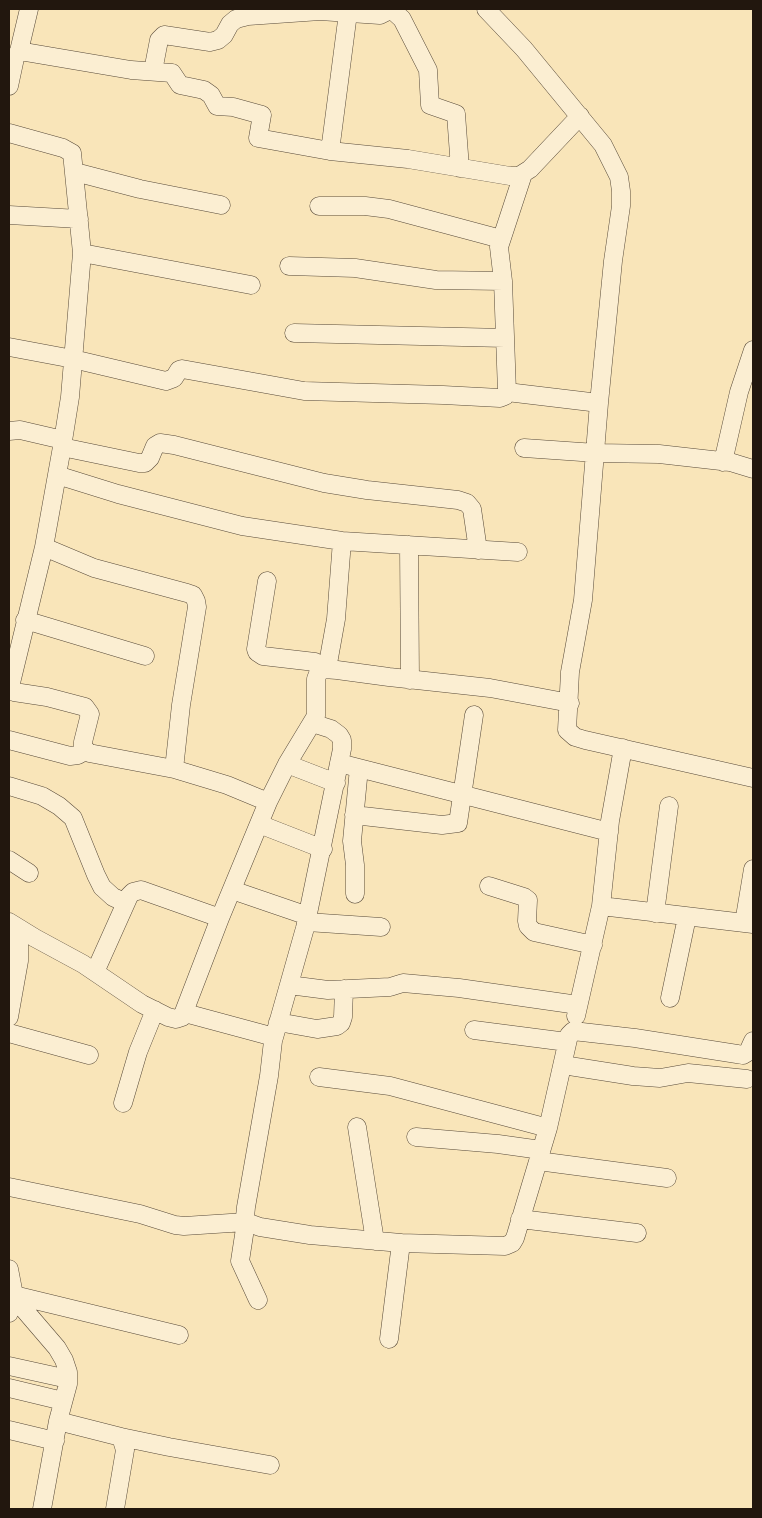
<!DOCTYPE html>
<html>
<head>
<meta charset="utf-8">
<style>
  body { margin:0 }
  #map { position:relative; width:762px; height:1518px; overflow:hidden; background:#f9e5b9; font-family:Vollkorn,serif }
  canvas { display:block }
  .frame { position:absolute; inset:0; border:10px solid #22170e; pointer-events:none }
</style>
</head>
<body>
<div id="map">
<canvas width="762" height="1518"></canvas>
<div class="frame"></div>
</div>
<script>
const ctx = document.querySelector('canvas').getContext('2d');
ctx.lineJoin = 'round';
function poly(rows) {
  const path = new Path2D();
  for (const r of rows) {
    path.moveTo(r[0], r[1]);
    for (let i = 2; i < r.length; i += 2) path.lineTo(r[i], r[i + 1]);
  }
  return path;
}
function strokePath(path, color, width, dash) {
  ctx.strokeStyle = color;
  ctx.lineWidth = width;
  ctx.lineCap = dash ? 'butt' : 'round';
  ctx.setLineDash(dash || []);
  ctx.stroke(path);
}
const minor = poly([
  [391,9,402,19,428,70,430,105,456,114,460,168],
  [486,9,524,49,603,145,619,177,621,191,621,206,613,261,599,403,583,600,570,672,567,730,575,737,585,740,753,778],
  [19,51,131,70,172,73,180,85,204,90,211,95,217,106,233,107,262,115,258,138,330,151,408,159,510,176,519,176,530,169,580,116],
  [9,59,15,58,19,51,29,9],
  [153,71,159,40,164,35,210,42,218,40,224,35,230,24,236,19,248,16,320,11,380,15,392,9],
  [9,86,15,58],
  [9,133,63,148,72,153,82,253,70,397,62,447,44,547,10,687,14,692,47,697,85,707,90,714,83,742,83,747,89,753,174,769,227,785,268,802],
  [330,151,348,13],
  [75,172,140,189,221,205],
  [319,206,365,206,389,209,501,239],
  [9,215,79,219],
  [82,253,251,285],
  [289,266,355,268,436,280,503,281],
  [294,333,505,338],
  [9,347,73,359,166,381,174,378,179,370,182,369,304,391,443,395,500,398,505,396,507,392,503,281,499,247,523,174],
  [507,392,599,403],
  [9,431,20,430,63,440],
  [62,447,139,463,145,463,150,458,155,446,160,443,174,445,324,483,367,490,458,500,467,503,472,509,478,550],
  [524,448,596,453,659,454,730,462,753,469],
  [723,462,739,392,753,350],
  [57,475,118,494,242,526,342,541,518,552],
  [409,545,410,680],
  [44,547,94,568,187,593,193,595,196,601,197,607,181,705,174,769],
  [267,581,256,649,257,652,263,656,315,662,318,665,319,671],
  [25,620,145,656],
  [327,669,336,619,342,541],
  [312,723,331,729,339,735,342,740,342,749,305,928,273,1041,269,1076,246,1207,245,1217,246,1222,260,1227,310,1235,401,1243,505,1246,512,1243,515,1238,548,1128,569,1035,573,1031,635,1038,737,1054,743,1055,748,1052,753,1041],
  [9,740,70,756,78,755,85,751],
  [339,763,609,832],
  [287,764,336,783],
  [9,786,42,796,59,806,73,818,96,875,102,887,113,897,126,903],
  [354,815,442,825,458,823,474,715],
  [259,824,323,849],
  [9,860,29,873],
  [489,886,524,897,528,900,527,921,528,926,534,932,593,945],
  [232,890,308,916],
  [355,894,355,865,352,841,359,768],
  [601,906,753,924],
  [655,913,669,806],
  [9,922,35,938,83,964,142,1004,168,1017,176,1019,182,1017,220,918,268,802,287,764,316,716,316,679,319,671,323,669,337,670,389,677,490,688,570,703],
  [307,922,381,927],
  [744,923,753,869],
  [95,972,129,896,133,892,141,890,220,918],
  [289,985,328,990,390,987,403,983,414,984,459,988,578,1005],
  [670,998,687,917],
  [185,1013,274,1037],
  [576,1016,601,906,610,821,623,748],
  [9,1017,19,961,19,943,16,927],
  [278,1022,317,1029,337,1026,341,1023,343,1017,344,989],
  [474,1030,567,1042],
  [9,1033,89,1055],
  [563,1065,633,1076,660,1078,688,1073,747,1079],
  [319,1077,390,1086,548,1128],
  [123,1103,138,1052,155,1010],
  [357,1127,375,1241],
  [416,1137,498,1144,541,1150],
  [538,1161,667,1178],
  [9,1187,140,1214,175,1225,184,1226,246,1222,240,1261,258,1300],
  [520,1219,637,1233],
  [9,1269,14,1295,21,1306,57,1348,64,1360,68,1372,68,1384,58,1421,42,1509],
  [9,1313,14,1295,179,1335],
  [389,1339,401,1243],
  [9,1366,68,1379],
  [9,1388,63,1401],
  [58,1421,121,1437,125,1450,115,1509],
  [9,1430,55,1441],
  [121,1437,169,1447,270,1465]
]);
strokePath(minor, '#584a39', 19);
strokePath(minor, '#fbeed2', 18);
</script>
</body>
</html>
